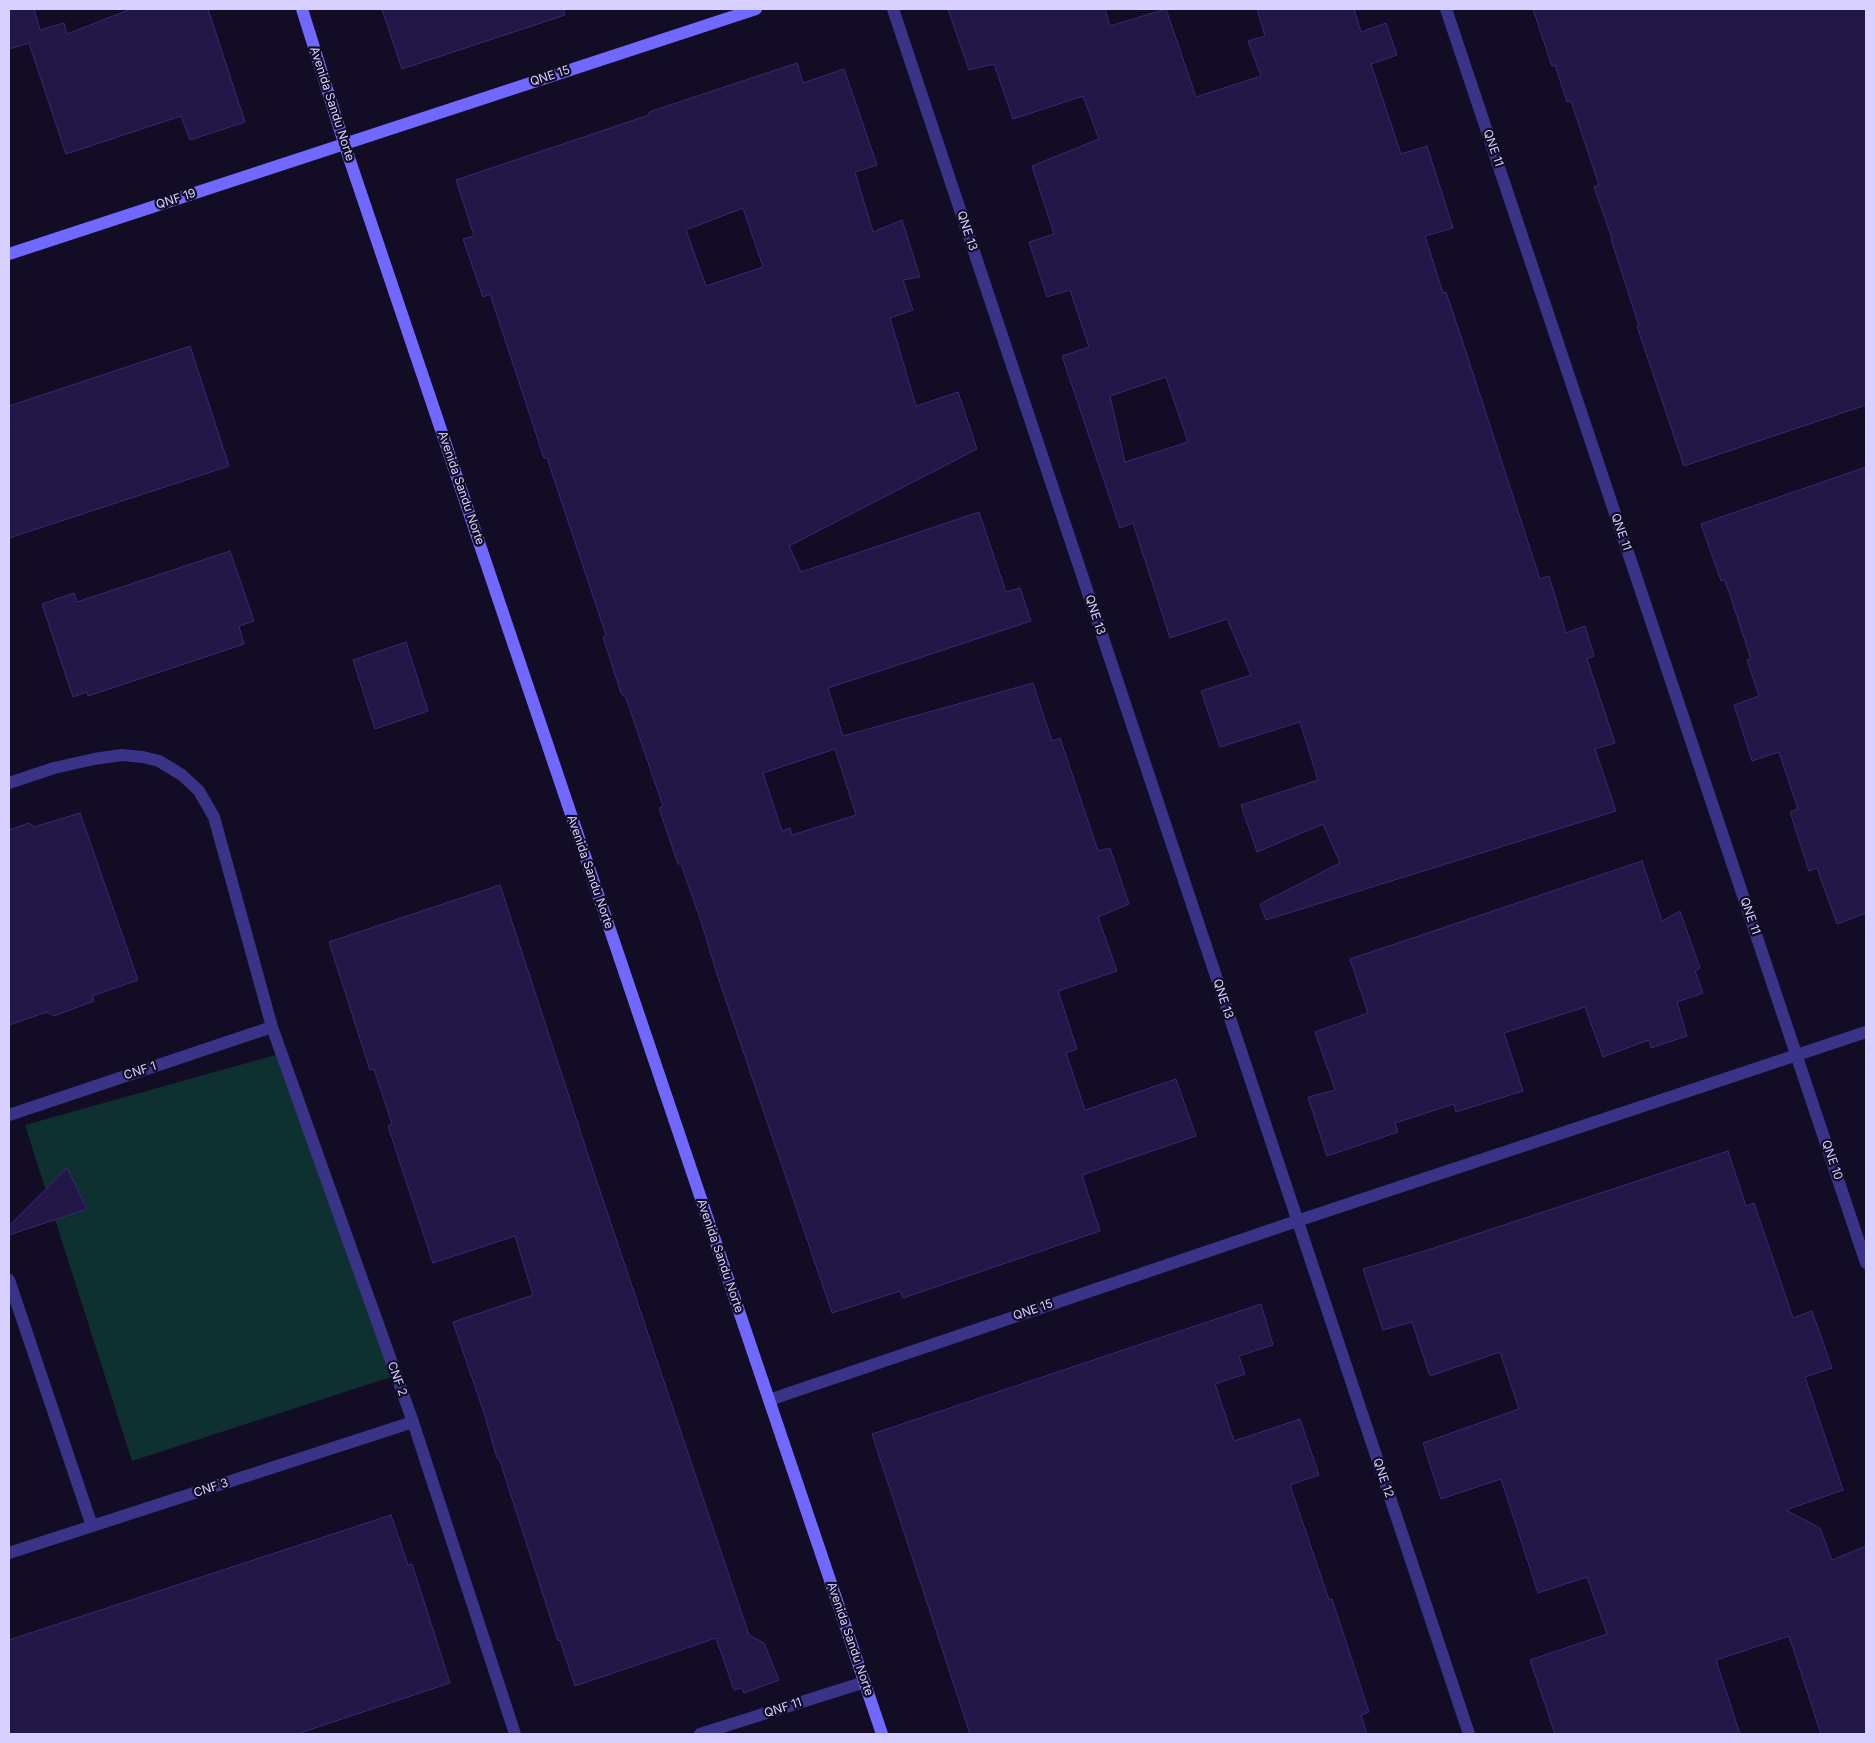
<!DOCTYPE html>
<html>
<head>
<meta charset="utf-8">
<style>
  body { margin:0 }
  #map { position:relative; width:1875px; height:1743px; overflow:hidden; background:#120d25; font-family:Inter,sans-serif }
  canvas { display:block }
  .frame { position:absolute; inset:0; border:10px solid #d8d1ff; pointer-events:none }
</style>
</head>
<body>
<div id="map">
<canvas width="1875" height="1743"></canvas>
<div class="frame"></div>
</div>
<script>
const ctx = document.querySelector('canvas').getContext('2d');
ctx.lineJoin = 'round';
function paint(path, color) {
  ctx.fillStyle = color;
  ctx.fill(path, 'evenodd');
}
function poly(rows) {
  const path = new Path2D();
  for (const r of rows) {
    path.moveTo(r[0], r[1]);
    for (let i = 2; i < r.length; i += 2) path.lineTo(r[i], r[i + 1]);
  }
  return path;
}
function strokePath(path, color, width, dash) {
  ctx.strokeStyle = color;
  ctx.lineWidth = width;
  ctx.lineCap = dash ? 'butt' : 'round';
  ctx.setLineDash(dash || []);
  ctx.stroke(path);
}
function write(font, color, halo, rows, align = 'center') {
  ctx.font = font + ' Inter,sans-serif';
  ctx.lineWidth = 4.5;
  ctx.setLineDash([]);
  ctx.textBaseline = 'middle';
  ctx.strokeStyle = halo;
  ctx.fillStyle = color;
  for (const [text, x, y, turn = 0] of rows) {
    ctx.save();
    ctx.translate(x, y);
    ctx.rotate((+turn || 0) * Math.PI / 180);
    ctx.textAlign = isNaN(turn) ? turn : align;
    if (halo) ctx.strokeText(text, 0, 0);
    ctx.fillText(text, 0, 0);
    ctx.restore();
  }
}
paint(poly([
  [279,1054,391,1377,132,1461,25,1125]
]), '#0f3030');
const building = poly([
  [9,9,34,9,40,30,64,23,67,34,131,9,208,9,245,122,190,140,181,116,66,154,29,43,9,49,9,9],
  [382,9,564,9,565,15,402,69,382,9],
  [948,9,1105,9,1110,26,1166,9,1196,97,1261,76,1248,41,1265,36,1257,9,1354,9,1361,32,1386,23,1397,55,1371,64,1401,154,1427,146,1453,228,1425,236,1443,293,1446,292,1465,349,1540,579,1549,576,1566,633,1585,626,1594,656,1587,659,1615,743,1595,749,1616,811,1266,920,1260,904,1340,863,1323,824,1257,852,1241,805,1318,780,1300,722,1220,747,1201,691,1251,675,1227,619,1170,638,1133,523,1120,528,1062,356,1089,347,1070,290,1047,297,1029,242,1054,234,1032,166,1099,139,1083,96,1013,119,994,64,969,70,948,9],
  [1166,377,1188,442,1125,462,1110,396,1166,377],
  [1533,9,1866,9,1866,405,1684,466,1637,326,1639,326,1611,239,1612,238,1594,187,1599,185,1571,101,1567,102,1555,65,1552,66,1533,9],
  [797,63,803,83,844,69,877,165,855,172,873,232,902,220,920,277,903,280,913,310,890,318,916,406,958,392,977,449,789,546,801,572,979,512,1006,592,1020,588,1031,621,828,688,843,736,1033,683,1052,741,1060,738,1098,851,1110,848,1129,904,1098,917,1117,971,1058,991,1077,1049,1066,1053,1085,1110,1176,1079,1196,1136,1082,1175,1100,1231,903,1298,900,1291,832,1313,716,971,702,924,681,864,678,864,659,808,663,806,626,698,621,693,603,637,606,635,547,458,544,458,490,294,483,297,463,239,474,236,456,180,649,115,649,112,797,63],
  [743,208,763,267,706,286,686,230,743,208],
  [835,749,856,815,792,835,790,828,782,831,763,773,835,749],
  [190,346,229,466,9,538,9,406,190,346],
  [1866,467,1866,913,1837,924,1817,868,1809,871,1790,812,1798,809,1779,752,1752,761,1734,705,1759,696,1747,660,1751,659,1725,580,1721,581,1701,524,1866,467],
  [230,551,254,621,239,626,244,644,88,696,87,692,73,697,42,604,74,593,77,602,230,551],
  [406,642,428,711,375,729,353,660,406,642],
  [80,813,138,980,92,996,94,1001,54,1016,47,1012,9,1025,9,830,29,823,34,827,80,813],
  [1642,861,1662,921,1680,911,1700,968,1695,971,1703,993,1677,1002,1687,1036,1651,1048,1649,1040,1603,1057,1585,1007,1504,1033,1523,1091,1456,1112,1454,1104,1395,1123,1398,1132,1327,1156,1308,1097,1335,1090,1315,1032,1368,1013,1350,959,1642,861],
  [500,885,590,1161,749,1635,764,1643,779,1680,744,1693,742,1688,734,1690,716,1638,575,1686,560,1640,558,1641,499,1458,497,1458,485,1416,453,1322,533,1295,515,1236,433,1263,388,1126,392,1124,374,1069,370,1070,329,942,500,885],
  [1728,1151,1746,1206,1754,1203,1793,1318,1812,1311,1832,1368,1805,1377,1843,1490,1786,1510,1820,1528,1832,1560,1866,1546,1866,1734,1821,1734,1789,1636,1716,1660,1740,1734,1555,1734,1530,1660,1607,1634,1587,1577,1538,1593,1501,1479,1441,1499,1423,1443,1519,1409,1500,1352,1430,1376,1412,1322,1383,1330,1363,1269,1431,1249,1728,1151],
  [67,1168,87,1209,9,1235,9,1226,67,1168],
  [1261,1304,1273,1345,1239,1356,1245,1374,1215,1384,1234,1441,1300,1419,1319,1475,1290,1485,1329,1600,1332,1599,1369,1712,1361,1715,1367,1734,970,1734,872,1434,1261,1304],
  [391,1515,408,1565,412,1564,450,1683,297,1734,9,1734,9,1640,391,1515]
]);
paint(building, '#231748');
strokePath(building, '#3a2876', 1);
strokePath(poly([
  [893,9,1469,1734],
  [1446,9,1866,1263],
  [9,783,54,768,94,759,122,755,143,757,159,761,182,775,199,791,214,817,272,1027,413,1422,515,1734],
  [9,1115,272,1027],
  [9,1280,92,1526],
  [769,1400,1297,1221,1866,1032],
  [9,1553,413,1422],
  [700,1734,865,1682]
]), '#3a3488', 12);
strokePath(poly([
  [302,9,344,143,882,1734],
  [9,254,756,9]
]), '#7168ff', 12);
write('12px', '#d8d1ff', '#120d25', [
  ["QNE 15",550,76,-18],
  ["Avenida Sandu Norte",332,104,72],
  ["QNE 11",1493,148,71],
  ["QNF 19",176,199,-18],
  ["QNE 13",967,231,72],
  ["Avenida Sandu Norte",461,488,71],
  ["QNE 11",1621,532,71],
  ["QNE 13",1095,615,72],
  ["Avenida Sandu Norte",590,872,71],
  ["QNE 11",1750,916,71],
  ["QNE 13",1223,999,72],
  ["CNF 1",140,1071,-18],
  ["QNE 10",1832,1160,71],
  ["Avenida Sandu Norte",720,1256,71],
  ["QNE 15",1033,1310,-19],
  ["CNF 2",397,1379,70],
  ["QNE 12",1383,1478,71],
  ["CNF 3",211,1488,-18],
  ["Avenida Sandu Norte",850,1639,71],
  ["QNF 11",783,1708,-18]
]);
</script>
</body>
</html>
